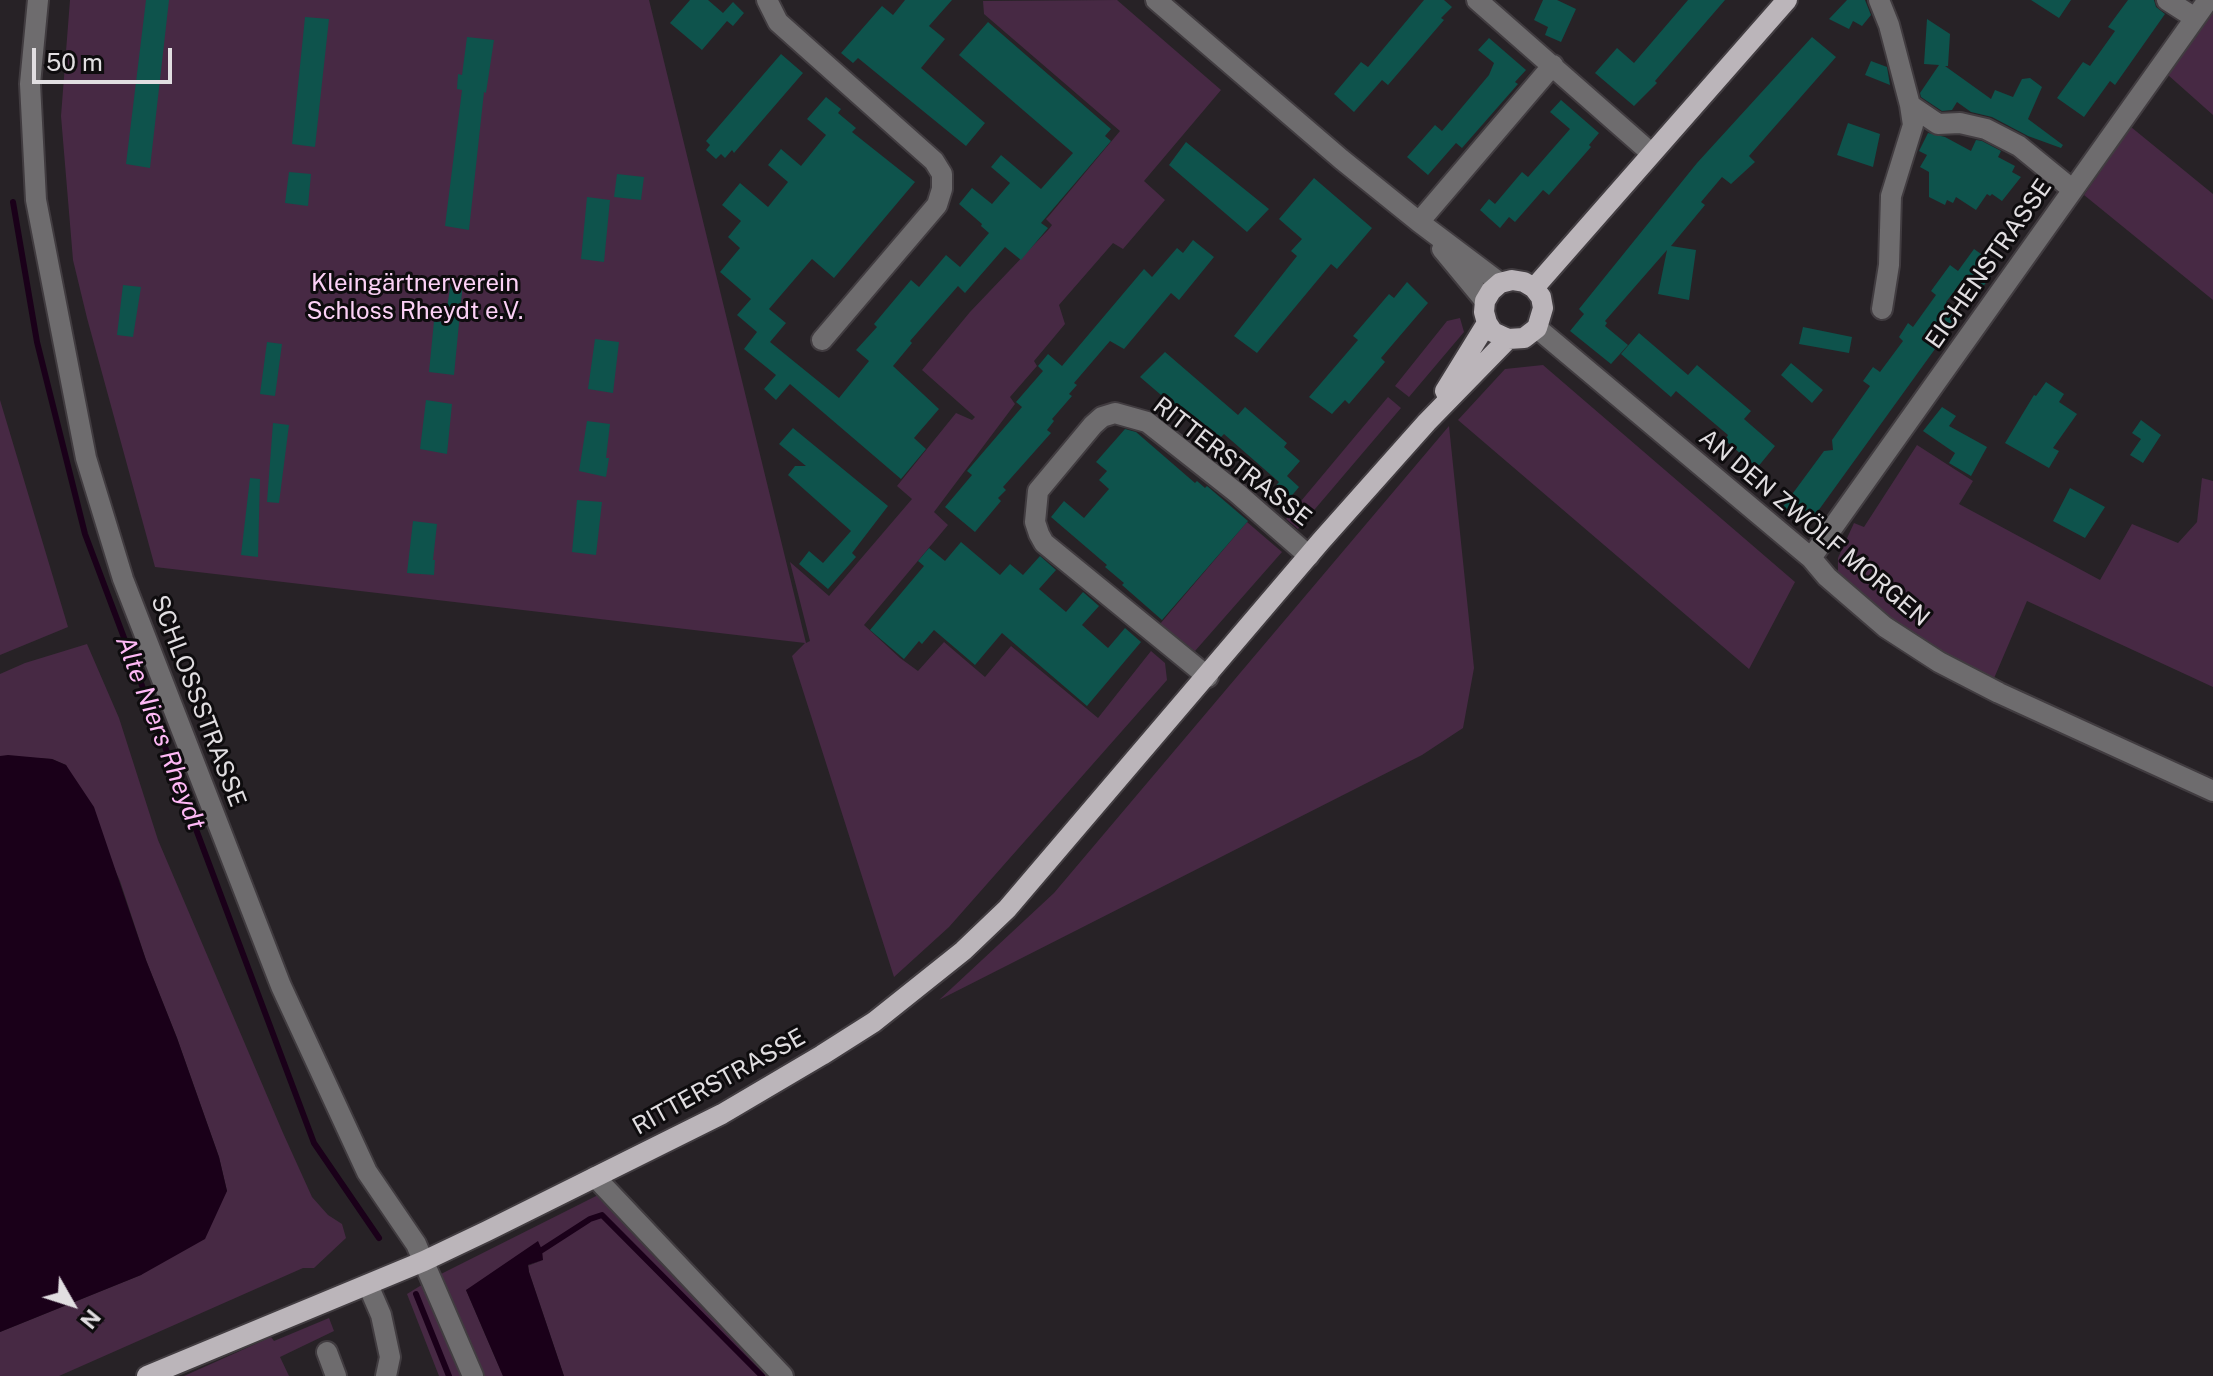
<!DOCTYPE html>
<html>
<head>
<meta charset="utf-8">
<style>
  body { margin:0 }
  #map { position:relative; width:2213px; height:1376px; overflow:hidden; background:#272226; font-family:"Public Sans",sans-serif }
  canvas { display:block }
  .north { position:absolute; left:32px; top:1264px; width:80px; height:80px; -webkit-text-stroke:6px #0e0c0e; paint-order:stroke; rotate:129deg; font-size:22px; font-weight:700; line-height:32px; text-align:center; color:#e1dee1 }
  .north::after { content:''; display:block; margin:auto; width:28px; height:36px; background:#e1dee1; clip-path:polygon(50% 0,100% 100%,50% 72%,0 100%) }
  .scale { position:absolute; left:32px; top:48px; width:140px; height:36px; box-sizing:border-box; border:4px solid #e1dee1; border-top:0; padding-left:10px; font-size:24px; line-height:28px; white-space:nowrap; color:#e1dee1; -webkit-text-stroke:6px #0e0c0e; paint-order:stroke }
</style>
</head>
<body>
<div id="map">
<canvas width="2213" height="1376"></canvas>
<div class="north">N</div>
<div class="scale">50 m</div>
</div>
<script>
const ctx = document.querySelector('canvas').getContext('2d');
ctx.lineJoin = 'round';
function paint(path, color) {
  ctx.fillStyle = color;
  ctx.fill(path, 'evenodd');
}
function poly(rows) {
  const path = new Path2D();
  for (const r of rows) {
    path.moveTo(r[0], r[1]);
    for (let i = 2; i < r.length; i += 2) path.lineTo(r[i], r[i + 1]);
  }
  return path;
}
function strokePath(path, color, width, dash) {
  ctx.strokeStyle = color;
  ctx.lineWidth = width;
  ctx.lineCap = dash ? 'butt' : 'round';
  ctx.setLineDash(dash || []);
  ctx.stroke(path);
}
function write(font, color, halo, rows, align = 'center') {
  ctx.font = font + ' "Public Sans",sans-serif';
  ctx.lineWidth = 6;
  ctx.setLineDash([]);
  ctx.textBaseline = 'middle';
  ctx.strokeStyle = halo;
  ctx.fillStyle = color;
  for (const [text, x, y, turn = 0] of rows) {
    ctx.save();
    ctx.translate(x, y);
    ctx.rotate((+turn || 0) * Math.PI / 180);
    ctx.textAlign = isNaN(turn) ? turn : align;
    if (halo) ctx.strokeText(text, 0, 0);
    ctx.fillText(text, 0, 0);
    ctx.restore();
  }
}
paint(poly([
  [70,0,649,0,806,643,810,641,790,562,829,596,912,499,897,486,956,413,972,420,975,417,922,370,970,312,1049,229,1052,225,1046,219,1048,217,1120,131,984,14,983,1,1117,0,1221,90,1144,181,1165,200,1123,249,1113,243,1059,305,1065,324,1034,361,1037,366,1010,397,1015,404,934,512,948,525,864,625,900,658,918,671,944,642,985,677,1011,646,1098,718,1151,651,1165,663,1167,680,949,927,894,977,792,656,805,643,155,567,87,318,73,260,61,116],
  [2213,13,2213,115,2168,75],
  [2131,127,2213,194,2213,300,2084,195],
  [1460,318,1464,332,1409,397,1395,386,1447,321],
  [1543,365,1795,582,1749,669,1458,420,1505,369],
  [1388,397,1401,408,1298,529,1286,519],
  [0,400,68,627,0,655],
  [1449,426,1474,668,1463,728,1422,755,939,1000,1054,893],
  [1917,445,1973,481,1959,504,2100,580,2132,524,2178,543,2197,522,2202,478,2213,481,2213,687,2027,601,1992,683,1910,635,1851,589,1838,572,1838,558,1854,523,1864,527],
  [1247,522,1282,552,1195,651,1160,624],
  [87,644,119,718,158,840,283,1133,312,1197,328,1215,342,1224,346,1238,314,1268,303,1268,59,1376,0,1376,0,1332,141,1275,227,1191,219,1157,177,1038,146,960,120,881,66,765,52,759,0,756,0,674,25,663],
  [608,1190,783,1376,564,1376,529,1272,528,1265,543,1260,466,1290,503,1376,439,1376,407,1294,433,1278],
  [329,1318,334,1331,280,1357,289,1376,184,1376,271,1337,274,1341]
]), '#472944');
paint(poly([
  [8,755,52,759,66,765,94,807,146,960,177,1038,219,1157,227,1191,205,1239,141,1275,0,1332,0,756],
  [538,1241,542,1250,543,1260,528,1265,529,1272,564,1376,503,1376,466,1290]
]), '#1a0019');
strokePath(poly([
  [13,202,37,342,85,534,314,1143,379,1238],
  [542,1250,590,1219,602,1215,762,1376],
  [416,1294,449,1376]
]), '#1a0019', 6);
paint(poly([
  [146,0,169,0,150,168,126,164],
  [690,0,708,0,723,13,733,2,744,13,733,26,727,21,702,50,670,23],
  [905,0,952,0,929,26,945,39,921,68,985,123,966,146,858,58,853,63,841,53,882,6,893,15],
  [1424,0,1444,0,1452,7,1441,18,1444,20,1388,85,1382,80,1354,112,1334,94,1361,62,1368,67],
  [1543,0,1557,0,1576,9,1561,42,1545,35,1548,27,1534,20],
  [1688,0,1725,0,1655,81,1657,83,1634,106,1595,73,1617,48,1634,63],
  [1847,0,1865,0,1871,15,1862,26,1853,21,1849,29,1829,19],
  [2031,0,2071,0,2059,18],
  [2128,0,2154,0,2156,7,2165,14,2115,85,2110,81,2084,117,2057,98,2083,62,2090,66,2115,31,2108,27],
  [305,17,329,19,315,147,292,144],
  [1927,19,1950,34,1948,66,1945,66,1991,99,1995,90,2013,97,2022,79,2030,78,2042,87,2028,119,2063,145,2061,148,2028,136,1992,117,1971,112,1957,102,1952,110,1942,111,1921,97,1920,93,1939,65,1924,64],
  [988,22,1111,129,1105,136,1111,141,1041,223,1048,228,1021,260,1005,247,965,293,958,286,910,341,912,343,893,366,939,409,914,438,926,449,901,479,790,384,776,400,764,389,776,375,744,349,757,332,737,315,751,299,720,272,740,248,728,237,741,221,722,205,740,183,768,207,788,182,768,165,781,149,801,166,826,135,807,119,826,97,841,109,838,113,856,128,852,132,915,182,834,278,812,259,769,309,786,323,770,342,839,398,869,361,856,350,877,327,874,324,911,280,919,287,946,255,960,267,989,233,981,226,982,224,959,204,972,188,992,204,1010,183,991,167,1001,155,1041,189,1073,153,959,55],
  [467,37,494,40,486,93,484,92,469,230,445,226,462,90,457,89,458,74,462,75],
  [1812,37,1836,57,1749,156,1755,162,1731,184,1722,177,1701,202,1705,205,1671,246,1696,250,1689,300,1658,294,1667,250,1605,321,1607,323,1605,326,1628,345,1611,364,1570,331,1584,314,1579,309,1697,163],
  [1489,38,1526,70,1515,82,1518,84,1462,148,1456,143,1428,175,1407,157,1435,125,1442,131,1489,75,1494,63,1478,50],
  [781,54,803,73,734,153,732,150,725,158,721,154,716,159,706,150,710,145,706,141],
  [1871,61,1887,67,1890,85,1865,75],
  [1561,100,1599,133,1589,145,1591,147,1549,195,1543,190,1515,222,1509,217,1500,228,1480,210,1489,199,1495,204,1522,172,1528,177,1570,129,1550,112],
  [1848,123,1880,134,1873,167,1837,155],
  [1928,133,1945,137,1971,151,1976,140,1982,141,2001,151,1998,157,2015,166,2012,172,2021,177,2002,201,1992,194,1990,196,1987,194,1976,210,1956,197,1953,203,1947,200,1945,205,1929,197,1929,172,1920,167,1927,155,1919,151],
  [1186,142,1269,209,1247,232,1169,165],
  [289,172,311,174,308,206,285,203],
  [617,174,644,177,641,200,614,197],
  [1314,178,1372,228,1337,269,1331,264,1257,353,1234,336,1297,256,1291,251,1302,239,1279,219],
  [587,197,610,200,604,262,581,259],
  [1193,240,1214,257,1179,300,1171,293,1124,349,1110,341,1074,383,1077,385,1069,394,1072,396,1052,419,1054,421,1047,430,1051,433,1003,487,1006,490,998,498,1001,501,975,532,945,507,972,475,967,471,1022,407,1016,402,1043,371,1038,366,1048,354,1062,366,1144,269,1152,277,1177,248,1183,253],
  [1974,249,1998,266,1982,288,1966,276,1946,302,1961,313,1813,518,1804,512,1798,520,1782,508,1824,451,1833,450,1832,440,1870,386,1863,381,1873,367,1880,372,1903,341,1899,337,1908,323,1913,327,1936,295,1931,291,1950,265,1958,271],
  [451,281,463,282,454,375,429,372,434,321,445,322],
  [1407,282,1428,303,1381,358,1385,362,1349,404,1345,400,1332,414,1309,397,1358,340,1353,336,1389,294,1394,298],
  [123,285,141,287,133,337,117,335],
  [1803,327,1852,337,1849,353,1799,344],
  [1639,333,1688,375,1697,365,1751,411,1744,419,1775,446,1757,468,1725,440,1728,435,1676,391,1671,397,1621,354],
  [595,339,619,342,613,393,588,389],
  [267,342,282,344,275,396,260,394],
  [1165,352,1238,415,1245,407,1287,443,1284,447,1300,461,1287,476,1299,487,1289,499,1275,487,1279,482,1224,434,1216,442,1140,377],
  [1791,363,1823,390,1812,403,1781,375],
  [2046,382,2064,394,2059,402,2077,414,2053,448,2059,451,2049,468,2005,443,2034,395,2036,396],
  [426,400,452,404,447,454,420,449],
  [1942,407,1956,416,1949,426,1987,447,1971,476,1949,463,1955,453,1923,431],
  [2141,420,2161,435,2143,463,2130,455,2141,439,2132,433],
  [587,421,610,424,606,458,609,458,606,477,579,471],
  [273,423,289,425,279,503,267,502],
  [793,428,888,506,852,553,856,557,828,589,799,564,809,551,823,563,851,531,788,475,795,466,806,466,779,444],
  [1125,429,1136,432,1195,483,1197,481,1205,488,1207,486,1248,521,1162,620,1122,585,1124,583,1105,567,1107,565,1051,517,1064,501,1084,518,1109,489,1099,480,1107,471,1096,462],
  [250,478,260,479,258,557,241,555],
  [2070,488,2105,507,2085,538,2053,521],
  [577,500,602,502,596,555,572,552],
  [413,521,437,524,433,560,435,560,434,575,407,573],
  [961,542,1000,575,1010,564,1023,575,1040,556,1056,570,1039,589,1066,612,1083,592,1099,606,1082,625,1108,648,1125,628,1141,642,1087,706,1002,633,975,665,934,630,922,644,919,641,904,659,870,630,924,566,918,561,929,548,945,561]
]), '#0e534c');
const minor = poly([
  [38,0,30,84,36,200,86,458,123,579,281,986,367,1172,416,1244,473,1376],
  [767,0,778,22,934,161,942,174,942,189,937,205,822,340],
  [1156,0,1341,159,1419,222,1500,283],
  [1477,0,1651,153],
  [1879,0,1889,25,1910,105,1938,124,1960,123,1986,129,2019,146,2073,190],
  [2167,0,2195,18],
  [1419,222,1553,65],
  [1442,249,1485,301],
  [1882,309,1889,265,1891,196,1913,125,1910,105],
  [1537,328,1811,558,1827,577,1885,627,1939,662,1999,693,2213,791],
  [1811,558,2208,0],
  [1208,677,1044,543,1039,534,1035,522,1038,491,1093,425,1102,417,1115,413,1147,422,1237,493,1309,556],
  [595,1177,783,1376],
  [368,1285,381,1315,390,1357,386,1376],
  [327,1352,336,1376]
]);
const major = poly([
  [1534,288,1787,0],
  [1445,391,1487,323],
  [147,1376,424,1261,487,1231,722,1114,822,1055,874,1022,963,951,1007,909,1321,541,1427,422,1508,339,1524,338,1537,328,1543,308,1541,297,1534,288,1524,282,1512,280,1500,283,1491,291,1485,301,1484,312,1487,323,1493,332,1508,339]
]);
strokePath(minor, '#413c40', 24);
strokePath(major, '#413c40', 24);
strokePath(minor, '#6e6c6e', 20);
strokePath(major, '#bbb5ba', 20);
write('24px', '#e1dee1', '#0e0c0e', [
  ["EICHENSTRASSE",1989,264,-55],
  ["RITTERSTRASSE",1232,462,38],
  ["AN DEN ZWÖLF MORGEN",1814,528,40],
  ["SCHLOSSSTRASSE",198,701,69],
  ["RITTERSTRASSE",719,1082,-29]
]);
write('24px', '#fcd1f6', '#0e0c0e', [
  ["Kleingärtnerverein",415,284],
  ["Schloss Rheydt e.V.",415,312]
]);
write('italic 26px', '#feb8f5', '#0e0c0e', [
  ["Alte Niers Rheydt",160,733,69]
]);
</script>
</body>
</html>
